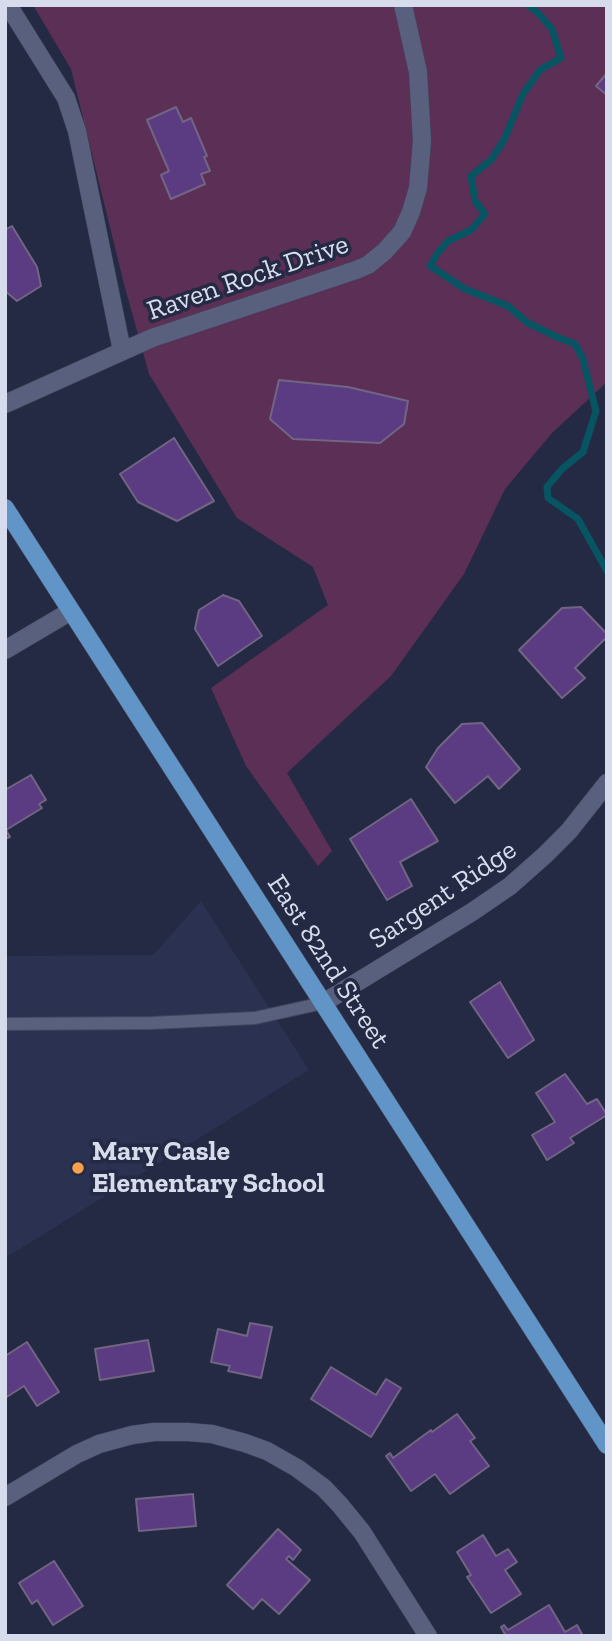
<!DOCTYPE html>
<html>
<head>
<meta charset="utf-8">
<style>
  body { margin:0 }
  #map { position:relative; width:612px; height:1641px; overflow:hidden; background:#242a43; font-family:"Zilla Slab",serif }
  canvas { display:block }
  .frame { position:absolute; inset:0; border:7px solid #d7dced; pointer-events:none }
</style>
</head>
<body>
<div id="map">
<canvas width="612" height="1641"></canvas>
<div class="frame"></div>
</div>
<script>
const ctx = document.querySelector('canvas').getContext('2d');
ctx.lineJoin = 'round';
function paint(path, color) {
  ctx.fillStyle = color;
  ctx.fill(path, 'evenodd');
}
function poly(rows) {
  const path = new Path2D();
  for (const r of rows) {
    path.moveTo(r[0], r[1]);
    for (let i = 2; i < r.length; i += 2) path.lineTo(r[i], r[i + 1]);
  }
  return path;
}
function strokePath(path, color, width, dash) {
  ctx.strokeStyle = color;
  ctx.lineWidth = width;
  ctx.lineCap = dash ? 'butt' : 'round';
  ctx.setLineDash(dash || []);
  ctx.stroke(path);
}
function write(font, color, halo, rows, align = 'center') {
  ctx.font = font + ' "Zilla Slab",serif';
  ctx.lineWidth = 7;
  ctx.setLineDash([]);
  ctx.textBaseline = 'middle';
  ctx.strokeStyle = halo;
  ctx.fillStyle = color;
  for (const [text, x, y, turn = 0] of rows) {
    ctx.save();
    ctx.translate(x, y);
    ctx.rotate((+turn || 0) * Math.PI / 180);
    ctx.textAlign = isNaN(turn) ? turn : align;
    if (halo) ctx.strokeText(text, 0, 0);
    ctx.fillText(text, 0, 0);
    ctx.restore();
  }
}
paint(poly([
  [201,901,309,1070,5,1258,5,956,153,955]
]), '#2a3151');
paint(poly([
  [33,5,607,5,607,382,552,433,505,489,464,574,391,676,287,773,332,851,318,866,246,766,211,688,328,605,313,567,237,518,149,374,124,284,71,69]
]), '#5c2f56');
strokePath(poly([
  [528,5,539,14,552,29,561,58,540,70,523,94,504,140,491,160,471,176,475,201,485,214,471,230,448,241,437,254,430,266,465,289,508,306,528,323,557,337,575,344,583,359,596,411,583,452,562,469,547,487,548,498,578,519,607,571]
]), '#075462', 7);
const building = poly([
  [607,73,607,95,596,86,607,73],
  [176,107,183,122,191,118,207,156,204,157,210,171,201,174,205,184,171,199,161,175,169,171,147,120,176,107],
  [12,226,37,267,41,286,17,301,5,291,5,230,12,226],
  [279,380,348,387,408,401,404,424,380,443,293,439,270,419,279,380],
  [174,438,214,501,177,521,138,502,120,474,174,438],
  [223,595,239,601,262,636,218,666,195,629,199,610,223,595],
  [581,607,607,634,607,637,575,668,585,678,562,698,519,650,562,608,581,607],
  [482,723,520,769,499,789,488,776,455,803,426,767,438,748,462,724,482,723],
  [31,775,46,800,39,804,42,808,6,830,10,837,5,839,5,790,31,775],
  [411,799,438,841,400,862,412,886,387,900,350,839,411,799],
  [500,982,534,1040,508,1058,470,1002,500,982],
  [565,1074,587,1104,597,1099,607,1115,570,1138,574,1143,547,1160,532,1135,555,1122,536,1093,565,1074],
  [250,1323,272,1327,261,1378,228,1371,230,1366,211,1362,218,1329,247,1336,250,1323],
  [148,1340,154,1371,100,1380,95,1349,148,1340],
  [27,1342,59,1392,37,1406,24,1386,5,1398,5,1356,27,1342],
  [331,1367,376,1395,386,1379,401,1388,371,1437,311,1399,331,1367],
  [457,1414,475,1438,470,1441,489,1466,450,1494,435,1474,411,1491,386,1456,390,1453,393,1458,431,1430,432,1432,457,1414],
  [193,1494,196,1526,139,1531,136,1499,193,1494],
  [278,1529,301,1550,293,1560,289,1556,286,1559,310,1580,279,1614,262,1599,253,1609,227,1585,278,1529],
  [483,1535,496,1556,508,1549,517,1562,505,1570,521,1594,491,1613,467,1577,471,1575,457,1552,483,1535],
  [54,1561,83,1606,53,1625,37,1600,32,1604,19,1583,54,1561],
  [549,1605,565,1632,577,1625,583,1636,506,1636,501,1627,504,1625,508,1630,549,1605]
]);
paint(building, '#5b3b82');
strokePath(building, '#716583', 2);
const service = poly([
  [5,1024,152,1023,255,1018,323,1003]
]);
const minor = poly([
  [8,5,66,98,77,131,122,351],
  [5,404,152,338,356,270,368,265,385,251,402,232,411,212,418,188,422,141,418,72,403,5],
  [5,650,71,611],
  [323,1003,472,912,510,886,545,855,569,831,607,783],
  [5,1497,77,1454,99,1444,132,1435,154,1432,188,1432,212,1434,245,1443,267,1451,297,1468,324,1488,340,1505,362,1532,428,1636]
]);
const primary = poly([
  [5,508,607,1445]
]);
strokePath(service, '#42475c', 14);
strokePath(minor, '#42475c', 19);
strokePath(primary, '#42475c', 19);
strokePath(service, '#58607d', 12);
strokePath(minor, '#58607d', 18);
strokePath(primary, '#6295c7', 18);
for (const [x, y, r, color] of [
  [78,1168,7,"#f8a04c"]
]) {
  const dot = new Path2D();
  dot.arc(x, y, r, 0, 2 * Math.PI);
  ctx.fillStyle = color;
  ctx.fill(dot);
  strokePath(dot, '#242a43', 2.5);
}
write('28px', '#d7dced', '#242a43', [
  ["Raven Rock Drive",248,278,-19],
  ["Sargent Ridge",443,895,-34],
  ["East 82nd Street",328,962,57]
]);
write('bold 28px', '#d7dced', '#242a43', [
  ["Mary Casle",92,1152],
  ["Elementary School",92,1184]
], 'left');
</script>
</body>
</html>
